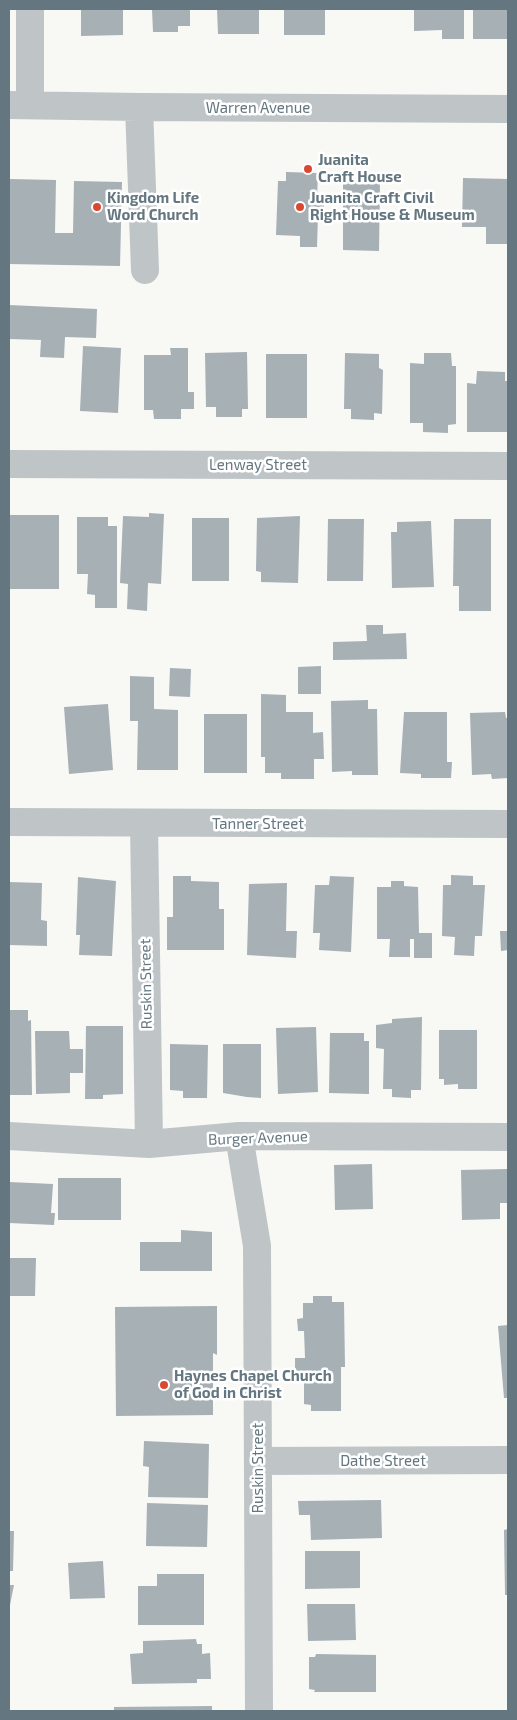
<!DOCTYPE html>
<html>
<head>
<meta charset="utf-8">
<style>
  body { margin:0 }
  #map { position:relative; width:517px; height:1720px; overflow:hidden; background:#f8f8f5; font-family:"Exo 2",sans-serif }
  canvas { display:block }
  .frame { position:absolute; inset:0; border:10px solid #64767f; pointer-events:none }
</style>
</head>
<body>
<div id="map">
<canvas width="517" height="1720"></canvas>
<div class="frame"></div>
</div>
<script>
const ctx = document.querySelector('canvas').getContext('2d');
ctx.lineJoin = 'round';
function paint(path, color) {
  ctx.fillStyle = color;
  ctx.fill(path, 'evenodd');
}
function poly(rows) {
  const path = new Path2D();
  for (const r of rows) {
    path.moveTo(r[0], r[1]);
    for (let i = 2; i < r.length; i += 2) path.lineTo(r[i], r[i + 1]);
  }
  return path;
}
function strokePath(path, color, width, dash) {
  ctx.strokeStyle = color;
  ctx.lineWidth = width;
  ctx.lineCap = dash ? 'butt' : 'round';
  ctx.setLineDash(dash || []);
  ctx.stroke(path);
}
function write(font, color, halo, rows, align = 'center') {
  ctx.font = font + ' "Exo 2",sans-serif';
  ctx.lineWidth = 5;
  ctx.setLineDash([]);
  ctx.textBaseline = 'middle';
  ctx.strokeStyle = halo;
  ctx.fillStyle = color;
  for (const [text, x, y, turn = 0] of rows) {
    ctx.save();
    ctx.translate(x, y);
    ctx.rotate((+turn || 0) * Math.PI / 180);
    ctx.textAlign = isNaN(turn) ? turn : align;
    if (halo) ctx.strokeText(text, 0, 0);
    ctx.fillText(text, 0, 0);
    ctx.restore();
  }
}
paint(poly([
  [81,9,123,9,123,35,81,36],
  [152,9,190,9,190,26,178,26,178,32,153,32],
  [217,9,259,9,259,34,218,34],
  [284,9,325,9,325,35,284,35],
  [414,9,464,9,464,39,442,39,442,30,414,31],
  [473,9,508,9,508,39,473,39],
  [286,172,318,173,317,198,324,199,324,215,318,215,317,247,300,247,300,236,276,235,278,181,286,181],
  [463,178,508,179,508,244,486,244,486,227,462,227],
  [9,179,56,180,55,233,73,233,74,181,122,182,120,266,9,264],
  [343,180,380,180,379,251,343,250],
  [9,305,97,309,96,338,65,337,64,358,40,357,41,340,9,339],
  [83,346,121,348,118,413,80,411],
  [170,348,188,348,188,392,194,392,194,409,181,409,181,419,154,419,153,410,144,410,144,355,171,355],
  [247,352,248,409,242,409,242,417,216,417,216,407,206,407,205,353],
  [345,353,379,354,379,368,383,370,382,414,374,413,374,420,351,419,351,409,344,409],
  [424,353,451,353,452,366,456,366,456,424,448,425,448,433,423,432,423,423,410,423,410,363,424,364],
  [266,354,307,354,307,418,266,418],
  [477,371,505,372,505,381,508,381,508,432,467,432,467,383,476,384],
  [149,513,164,514,161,584,148,583,147,611,127,609,128,584,120,583,123,516,149,517],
  [9,515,59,515,59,589,9,589],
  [300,516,298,583,261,582,261,572,256,571,257,518],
  [77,517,108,517,108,526,117,526,117,608,95,608,95,595,87,594,88,574,77,574],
  [192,518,229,518,229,581,192,581],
  [328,519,364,519,363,581,327,581],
  [454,519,491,519,491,611,459,611,459,586,453,586],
  [431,521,434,587,392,588,391,532,397,532,397,522],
  [366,625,383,625,383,634,406,633,407,659,333,660,333,642,367,641],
  [321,666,321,694,298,694,298,667],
  [170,668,191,669,190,697,169,696],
  [130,676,154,677,154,709,178,710,178,770,137,770,138,721,130,721],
  [261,694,286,695,286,712,313,712,313,733,323,732,324,759,314,759,314,779,281,779,281,773,265,773,265,757,261,757],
  [368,700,368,709,377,709,378,775,352,775,352,771,332,772,331,701],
  [108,704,113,770,69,774,64,707],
  [404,712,447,712,447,762,452,762,451,778,421,778,421,774,400,773],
  [505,712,506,718,508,718,508,778,492,779,491,774,472,775,470,713],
  [204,714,247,714,247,773,204,773],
  [451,875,473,876,473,885,485,885,482,936,475,936,474,956,454,955,455,937,442,936,443,885,451,885],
  [173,876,191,876,191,881,219,882,219,909,224,909,224,950,167,950,167,917,173,917],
  [330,876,354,877,351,952,319,950,320,933,313,933,315,885,329,885],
  [78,877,116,881,112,956,79,955,80,935,76,935],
  [391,881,404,881,404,886,418,887,419,933,432,933,432,958,414,958,414,939,410,939,410,957,389,957,390,939,377,939,377,887,391,887],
  [9,882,42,883,41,920,47,921,47,946,9,945],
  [287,883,286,931,297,931,296,958,247,955,249,884],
  [500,931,508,931,508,950,501,951],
  [9,1010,28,1010,28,1021,31,1020,32,1095,9,1095],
  [422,1017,421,1090,411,1090,411,1098,392,1097,392,1089,383,1089,384,1049,376,1048,376,1025,392,1023,392,1019],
  [86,1026,123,1026,123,1094,103,1095,103,1099,85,1099],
  [316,1027,318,1092,278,1094,276,1028],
  [439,1030,477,1030,477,1089,458,1089,458,1084,444,1085,444,1079,439,1079],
  [35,1031,69,1031,70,1049,83,1049,83,1073,70,1073,70,1093,36,1094],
  [330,1033,364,1033,364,1041,369,1041,369,1094,329,1093],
  [170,1044,208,1045,207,1098,183,1098,183,1091,170,1090],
  [223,1044,261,1044,261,1098,247,1097,223,1093],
  [372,1164,373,1209,335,1210,334,1165],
  [507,1169,507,1203,500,1203,500,1219,462,1220,461,1170],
  [58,1178,121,1178,121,1220,58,1220],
  [9,1182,53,1184,51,1213,55,1213,54,1225,9,1223],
  [181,1230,212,1232,212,1271,140,1271,140,1242,181,1242],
  [9,1258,36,1258,35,1296,9,1296],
  [313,1296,332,1296,332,1302,344,1302,345,1367,341,1367,341,1411,311,1411,311,1405,304,1404,304,1376,295,1376,295,1358,305,1358,304,1331,298,1331,297,1319,303,1318,303,1303,313,1303],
  [217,1306,217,1355,213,1353,213,1415,116,1416,115,1307],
  [508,1325,508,1398,504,1398,498,1326],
  [144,1441,209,1444,208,1498,148,1497,149,1467,143,1466],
  [381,1500,382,1538,311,1540,310,1515,299,1515,298,1501],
  [147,1503,208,1505,207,1547,146,1546],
  [508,1529,508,1595,505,1595,504,1530],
  [9,1531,14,1531,13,1571,9,1571],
  [305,1551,360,1551,360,1588,305,1589],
  [103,1561,105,1598,70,1599,68,1563],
  [157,1574,204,1574,204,1625,138,1625,138,1586,157,1586],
  [9,1585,14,1585,10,1605,9,1605],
  [307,1604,355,1604,356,1640,308,1641],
  [196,1639,197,1644,202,1644,202,1654,210,1653,211,1679,197,1679,197,1683,132,1684,130,1654,143,1653,143,1641],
  [316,1654,376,1655,376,1692,314,1692,315,1690,309,1689,309,1657,315,1657],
  [212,1706,212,1711,114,1711,114,1707]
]), '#a6b0b5');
strokePath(poly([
  [30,9,30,105],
  [9,105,139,107,508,109],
  [139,107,145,270],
  [9,464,508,466],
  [9,822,508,824],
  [144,824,149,1144],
  [9,1136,149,1144,239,1136,508,1137],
  [239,1136,257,1246,259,1711],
  [258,1461,508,1460]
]), '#bfc4c7', 28);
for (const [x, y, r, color] of [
  [308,169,5,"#db4832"],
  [97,207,5,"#db4832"],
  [300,207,5,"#db4832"],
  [164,1385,5,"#db4832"]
]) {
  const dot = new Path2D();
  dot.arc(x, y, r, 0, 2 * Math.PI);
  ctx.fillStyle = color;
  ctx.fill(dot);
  strokePath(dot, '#fff', 2);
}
write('15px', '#64767f', '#fff', [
  ["Warren Avenue",258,108],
  ["Lenway Street",258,465],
  ["Tanner Street",258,824],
  ["Ruskin Street",146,984,-91],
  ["Burger Avenue",258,1138,-2],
  ["Dathe Street",383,1461],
  ["Ruskin Street",258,1468,-90]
]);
write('bold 15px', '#64767f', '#fff', [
  ["Juanita",318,160],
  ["Craft House",318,177],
  ["Kingdom Life",107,198],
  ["Word Church",107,215],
  ["Juanita Craft Civil",310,198],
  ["Right House & Museum",310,215],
  ["Haynes Chapel Church",174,1376],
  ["of God in Christ",174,1393]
], 'left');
</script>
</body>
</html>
